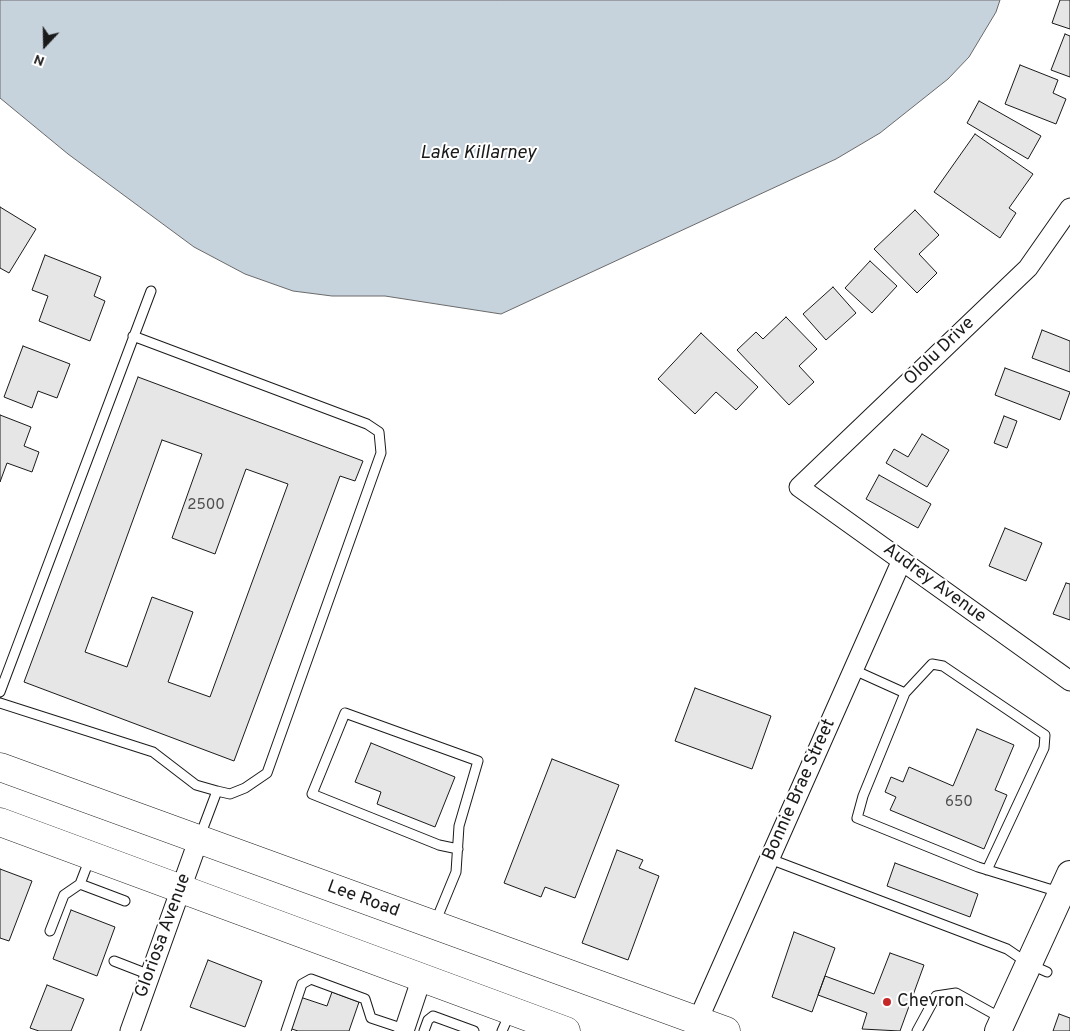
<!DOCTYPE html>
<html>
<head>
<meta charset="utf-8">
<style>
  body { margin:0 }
  #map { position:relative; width:1070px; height:1031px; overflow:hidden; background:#fff; font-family:Overpass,sans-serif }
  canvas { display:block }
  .north { position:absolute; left:20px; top:20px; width:50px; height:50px; -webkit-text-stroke:4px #fff; paint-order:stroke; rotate:201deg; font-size:14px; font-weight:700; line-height:20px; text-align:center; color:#1a1a1a }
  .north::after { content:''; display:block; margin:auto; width:18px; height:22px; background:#1a1a1a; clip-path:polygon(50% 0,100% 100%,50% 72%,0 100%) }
</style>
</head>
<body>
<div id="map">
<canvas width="1070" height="1031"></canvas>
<div class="north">N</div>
</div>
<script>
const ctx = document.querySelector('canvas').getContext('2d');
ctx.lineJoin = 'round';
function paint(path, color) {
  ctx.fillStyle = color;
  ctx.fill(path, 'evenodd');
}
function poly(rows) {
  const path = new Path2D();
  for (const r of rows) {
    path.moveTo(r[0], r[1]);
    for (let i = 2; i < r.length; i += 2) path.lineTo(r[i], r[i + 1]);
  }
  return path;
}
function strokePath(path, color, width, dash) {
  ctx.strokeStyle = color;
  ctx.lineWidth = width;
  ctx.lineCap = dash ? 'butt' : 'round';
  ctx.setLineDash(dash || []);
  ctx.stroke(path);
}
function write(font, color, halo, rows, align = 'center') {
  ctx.font = font + ' Overpass,sans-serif';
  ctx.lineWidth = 4;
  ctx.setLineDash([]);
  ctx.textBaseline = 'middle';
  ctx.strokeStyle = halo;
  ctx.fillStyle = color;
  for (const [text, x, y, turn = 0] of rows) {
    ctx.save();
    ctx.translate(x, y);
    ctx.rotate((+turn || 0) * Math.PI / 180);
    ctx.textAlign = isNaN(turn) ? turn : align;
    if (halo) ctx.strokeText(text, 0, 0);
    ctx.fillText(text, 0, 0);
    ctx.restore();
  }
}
const water = poly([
  [0,0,1000,0,996,12,969,57,948,79,880,133,836,159,501,314,385,296,332,296,293,291,245,274,194,247,68,154,0,98,0,0]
]);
paint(water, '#c6d2dc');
strokePath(water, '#6a6a6a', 1);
const building = poly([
  [1060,0,1070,0,1070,29,1052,23,1060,0],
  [1065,34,1070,36,1070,77,1051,70,1065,34],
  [1020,65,1058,80,1053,93,1066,99,1056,124,1005,104,1020,65],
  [979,101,1041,136,1028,159,967,123,979,101],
  [975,134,1033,174,1009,208,1016,213,1000,238,934,192,975,134],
  [0,207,36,229,9,273,0,268,0,207],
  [915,210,939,235,919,254,937,273,917,293,874,249,915,210],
  [45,255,101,277,94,296,105,301,90,341,39,321,48,296,32,290,45,255],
  [870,261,897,286,872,313,845,288,870,261],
  [833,287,856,313,826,340,803,314,833,287],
  [786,317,817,349,799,366,814,382,789,405,737,350,756,332,763,339,786,317],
  [1042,330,1070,341,1070,372,1032,358,1042,330],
  [701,333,758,387,736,410,716,392,695,414,658,379,701,333],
  [23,346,70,364,57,398,38,391,32,408,4,397,23,346],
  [1005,368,1070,392,1060,420,995,395,1005,368],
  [138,377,363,461,355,481,340,476,234,761,24,682,138,377],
  [162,440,202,454,172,538,215,554,246,469,288,484,210,697,168,682,193,612,152,597,127,667,85,652,162,440],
  [0,415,31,427,24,446,39,452,32,472,7,463,0,482,0,415],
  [1004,416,1017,421,1007,448,994,443,1004,416],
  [922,434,949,450,927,487,886,463,894,449,908,457,922,434],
  [879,475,931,504,918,528,866,499,879,475],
  [1005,528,1042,543,1026,581,989,566,1005,528],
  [1066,583,1070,584,1070,620,1053,614,1066,583],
  [695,688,771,716,752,769,675,741,695,688],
  [977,729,1014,745,995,790,1007,795,984,849,890,810,896,797,885,792,891,777,903,782,909,767,953,786,977,729],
  [371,743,455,777,435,827,377,804,381,792,355,782,371,743],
  [552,759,619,785,575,898,545,887,541,897,504,883,552,759],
  [617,850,643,860,639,868,659,876,628,960,582,943,617,850],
  [895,863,978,894,970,917,887,886,895,863],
  [0,869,32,881,9,941,0,938,0,869],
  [71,910,115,927,97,976,53,959,71,910],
  [794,932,835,948,812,1012,772,997,794,932],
  [890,953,924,965,900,1031,862,1029,867,1013,818,995,825,976,874,994,890,953],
  [208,960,262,981,245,1027,190,1007,208,960],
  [47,985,84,999,71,1031,39,1031,30,1028,47,985],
  [332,992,359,1002,349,1031,298,1031,289,1028,300,997,327,1006,332,992],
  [1059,1014,1070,1018,1070,1031,1053,1031,1059,1014]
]);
paint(building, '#e6e6e6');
strokePath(building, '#1a1a1a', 1);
const lane = poly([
  [854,670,905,693,863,796,857,818,978,867,1059,892],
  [0,692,151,291],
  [905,693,932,664,943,666,1045,735,1044,748,987,870],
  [0,703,153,752,196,785,217,791,230,794,245,788,267,773,381,453,379,432,367,424,133,336],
  [200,836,217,791],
  [770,859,1007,949,1029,964,1047,972],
  [80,884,125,901],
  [435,923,456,872,459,826,478,761,345,713,312,794,439,845,458,849],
  [50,931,64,895,80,884,90,858],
  [114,961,150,975],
  [286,1031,302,984,311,979,365,999,371,1018,404,1029],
  [424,1031,428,1020,433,1016,474,1031],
  [502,1031,510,1013],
  [917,1031,936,996,956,993,1001,1018]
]);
const street = poly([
  [1070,208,1028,268,799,487,1070,681],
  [698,1020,902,560],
  [130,1031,198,841],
  [404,1031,422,977]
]);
const secondary = poly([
  [998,1031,1070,874]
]);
const primary = poly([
  [0,767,726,1031],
  [0,822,566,1031]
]);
strokePath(lane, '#1a1a1a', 11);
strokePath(street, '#1a1a1a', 21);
strokePath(secondary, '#1a1a1a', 28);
strokePath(primary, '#1a1a1a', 29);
strokePath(lane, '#fff', 9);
strokePath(street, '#fff', 19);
strokePath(secondary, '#fff', 26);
strokePath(primary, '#fff', 28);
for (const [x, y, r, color] of [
  [887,1002,5,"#c62828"]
]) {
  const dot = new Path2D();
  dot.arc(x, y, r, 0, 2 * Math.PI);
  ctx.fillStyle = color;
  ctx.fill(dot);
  strokePath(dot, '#fff', 2);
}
write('15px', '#4d4d4d', null, [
  ["2500",206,506],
  ["650",959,803]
]);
write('18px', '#1a1a1a', '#fff', [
  ["Ololu Drive",940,352,-44],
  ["Audrey Avenue",934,584,36],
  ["Bonnie Brae Street",800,790,-66],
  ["Lee Road",363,900,20],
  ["Gloriosa Avenue",164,936,-70]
]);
write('18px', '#1a1a1a', '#fff', [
  ["Chevron",897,1002]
], 'left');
write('italic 19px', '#1a1a1a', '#fff', [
  ["Lake Killarney",478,154]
]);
</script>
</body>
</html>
